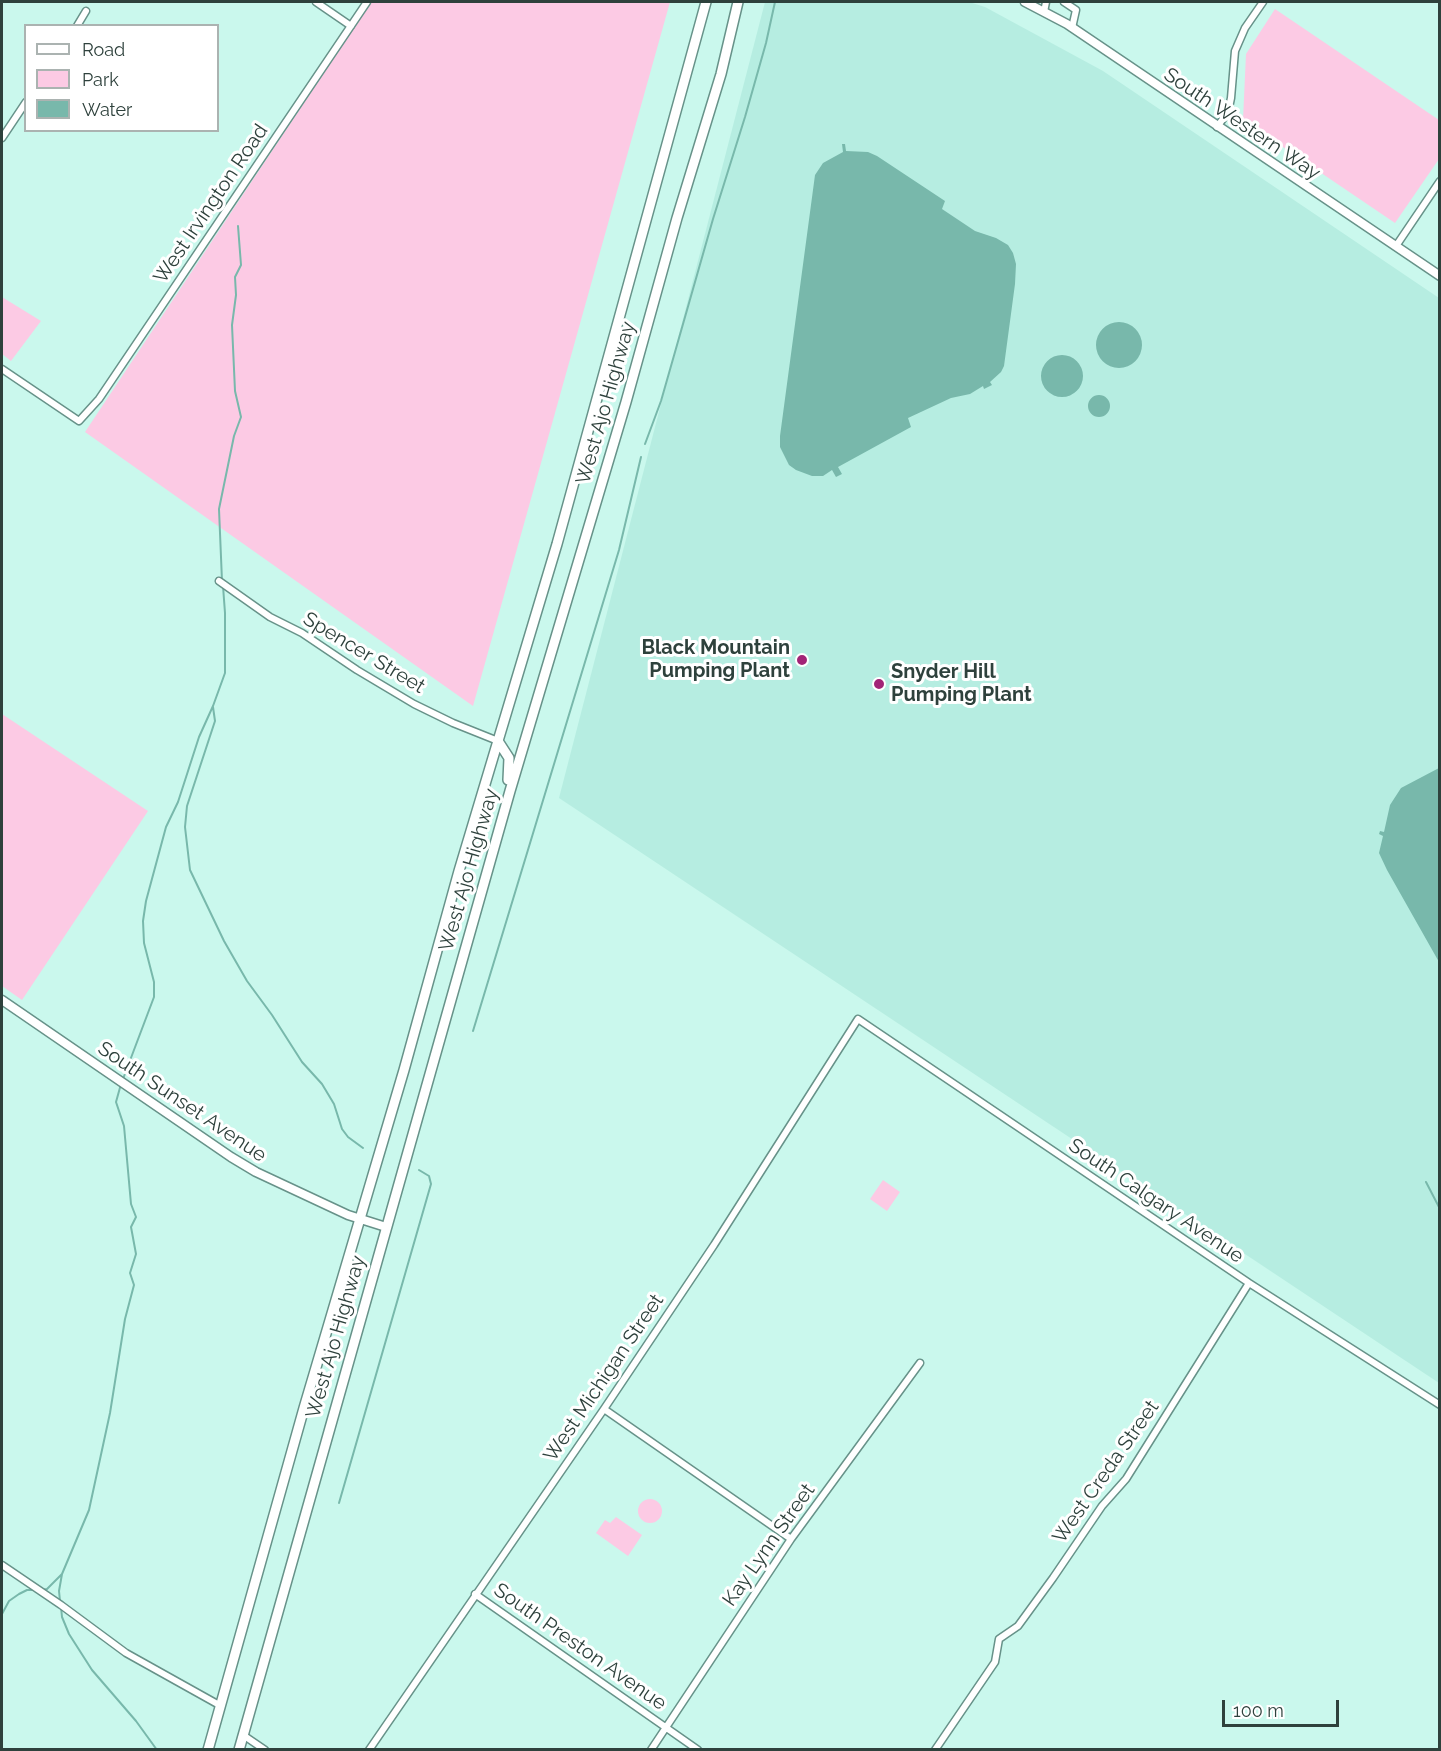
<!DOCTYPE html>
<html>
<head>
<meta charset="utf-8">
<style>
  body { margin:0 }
  #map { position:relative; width:1441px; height:1751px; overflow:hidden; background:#caf8ed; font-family:Raleway,sans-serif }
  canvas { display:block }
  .frame { position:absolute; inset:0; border:3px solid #2e413c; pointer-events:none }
  .legend { position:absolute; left:24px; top:24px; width:195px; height:108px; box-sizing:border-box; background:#fff; border:2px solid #abb3b1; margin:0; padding:8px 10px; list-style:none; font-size:18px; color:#2e413c }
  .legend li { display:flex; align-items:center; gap:12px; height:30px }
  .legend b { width:30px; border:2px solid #abb3b1 }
  .scale { position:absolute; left:1222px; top:1700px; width:117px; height:27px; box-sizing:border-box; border:3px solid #2e413c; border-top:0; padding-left:8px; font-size:18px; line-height:21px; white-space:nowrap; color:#2e413c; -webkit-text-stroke:4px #fff; paint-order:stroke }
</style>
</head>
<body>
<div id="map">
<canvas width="1441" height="1751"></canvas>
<div class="frame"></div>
<ul class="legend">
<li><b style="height:8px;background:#fff"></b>Road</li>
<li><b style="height:16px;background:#fccae4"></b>Park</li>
<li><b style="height:16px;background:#78b8ab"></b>Water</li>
</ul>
<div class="scale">100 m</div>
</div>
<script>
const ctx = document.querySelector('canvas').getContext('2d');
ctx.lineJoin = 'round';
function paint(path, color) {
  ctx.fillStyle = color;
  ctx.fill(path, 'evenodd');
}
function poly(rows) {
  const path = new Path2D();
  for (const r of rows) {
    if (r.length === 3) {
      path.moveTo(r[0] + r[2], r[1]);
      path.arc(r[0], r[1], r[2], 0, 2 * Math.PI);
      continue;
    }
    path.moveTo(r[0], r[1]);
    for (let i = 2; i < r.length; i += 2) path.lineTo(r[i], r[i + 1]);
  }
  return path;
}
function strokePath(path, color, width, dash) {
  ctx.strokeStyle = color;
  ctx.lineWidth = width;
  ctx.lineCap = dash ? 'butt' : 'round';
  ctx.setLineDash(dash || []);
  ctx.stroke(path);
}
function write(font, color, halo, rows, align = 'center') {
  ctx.font = font + ' Raleway,sans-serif';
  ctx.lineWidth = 6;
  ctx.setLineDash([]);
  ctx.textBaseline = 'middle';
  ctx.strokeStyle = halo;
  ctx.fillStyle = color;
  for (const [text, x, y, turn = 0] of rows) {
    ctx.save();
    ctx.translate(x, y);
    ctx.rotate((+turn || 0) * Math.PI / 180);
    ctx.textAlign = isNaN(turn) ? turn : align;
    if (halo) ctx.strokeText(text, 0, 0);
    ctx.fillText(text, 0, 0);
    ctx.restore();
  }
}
paint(poly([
  [765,2,969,2,985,7,1103,71,1439,298,1439,1383,559,798]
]), '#b6ede1');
paint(poly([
  [371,2,670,2,473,706,85,432],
  [1275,9,1439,120,1439,159,1395,223,1243,120,1246,54],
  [2,297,41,321,11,361,2,354],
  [2,714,148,811,22,1000,2,986],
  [883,1180,900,1192,887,1211,870,1199],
  [650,1511,12],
  [616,1517,642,1535,628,1556,596,1533,605,1520,610,1523]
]), '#fccae4');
paint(poly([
  [842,144,845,144,846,151,868,152,877,156,945,201,942,209,975,231,996,238,1008,245,1013,253,1016,264,1015,284,1004,366,1001,372,990,382,992,385,984,389,983,386,970,394,951,398,908,418,911,427,838,467,842,474,836,477,832,470,823,476,812,476,796,470,789,465,780,447,780,436,815,175,823,163,843,152],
  [1119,345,23],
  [1062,376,21],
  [1099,406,11],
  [1439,768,1439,962,1387,870,1379,853,1383,836,1379,834,1380,831,1384,832,1390,805,1401,788]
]), '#78b8ab');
strokePath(poly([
  [645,444,661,401,713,219,745,117,766,43,775,2],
  [222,581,219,509,234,436,241,417,235,391,232,325,236,295,235,277,241,265,238,226],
  [213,707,215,721,187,806,185,827,190,870,224,941,247,981,272,1015,302,1062,322,1084,334,1104,342,1129,348,1137,363,1148],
  [473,1031,619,550,641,457],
  [123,1079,154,997,154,982,144,943,143,921,146,901,166,827,178,802,199,737,213,706,225,673,225,613,223,586],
  [1426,1182,1440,1209],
  [339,1503,431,1184,429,1176,419,1170],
  [42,1590,47,1589,62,1574,89,1510,110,1413,125,1319,134,1285,130,1273,136,1254,131,1227,136,1217,131,1204,124,1126,116,1102,121,1084],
  [60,1601,59,1591,62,1574],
  [61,1607,62,1617,69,1634,92,1670,136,1721,157,1750],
  [2,1614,9,1601,19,1594,27,1590,36,1590]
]), '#78b8ab', 2);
const street = poly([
  [316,2,351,26],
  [1064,2,1076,10,1072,28],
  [1044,12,1046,2],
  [77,26,86,11],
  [1217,127,1228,112,1231,98,1235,51,1245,28,1263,2],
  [2,138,26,102],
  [1396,246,1440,181],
  [2,369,79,421,99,399,367,2],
  [219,581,270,617,302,633,357,670,414,704,453,723,498,741],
  [604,1409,791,1539],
  [2,1565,61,1605,126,1653,221,1706],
  [475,1594,698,1750],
  [243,1735,265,1750],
  [369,1750,604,1409,714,1245,858,1019,1249,1283,1440,1405],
  [651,1750,791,1539,920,1363],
  [935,1750,995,1662,999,1639,1018,1626,1053,1578,1102,1506,1126,1479,1249,1283]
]);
const secondary = poly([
  [1025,2,1067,24,1440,276],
  [2,1000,231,1157,256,1172,348,1215,386,1227]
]);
const primary = poly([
  [498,741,509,758,508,780],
  [208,1750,304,1408,404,1070,459,871,557,544,706,2],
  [239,1750,510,791,626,402,677,218,721,74,738,2]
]);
strokePath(street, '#679289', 9);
strokePath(secondary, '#679289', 11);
strokePath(primary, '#679289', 12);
strokePath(street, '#fff', 6);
strokePath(secondary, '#fff', 8);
strokePath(primary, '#fff', 9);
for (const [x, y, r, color] of [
  [802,660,6,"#a22477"],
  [879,684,6,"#a22477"]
]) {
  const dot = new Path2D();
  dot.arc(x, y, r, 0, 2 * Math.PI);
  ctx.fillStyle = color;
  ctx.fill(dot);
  strokePath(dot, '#fff', 2);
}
write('20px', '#2e413c', '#fff', [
  ["South Western Way",1242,124,34],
  ["West Irvington Road",211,204,-56],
  ["West Ajo Highway",606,403,-74],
  ["Spencer Street",364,653,31],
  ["West Ajo Highway",469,870,-74],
  ["South Sunset Avenue",182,1102,34],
  ["South Calgary Avenue",1156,1201,34],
  ["West Ajo Highway",336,1337,-74],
  ["West Michigan Street",604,1378,-56],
  ["West Creda Street",1106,1472,-55],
  ["Kay Lynn Street",769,1545,-55],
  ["South Preston Avenue",580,1647,35]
]);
write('bold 20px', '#2e413c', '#fff', [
  ["Black Mountain",790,648],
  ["Pumping Plant",790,671],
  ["Snyder Hill",891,672,"left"],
  ["Pumping Plant",891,695,"left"]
], 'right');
</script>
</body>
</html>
